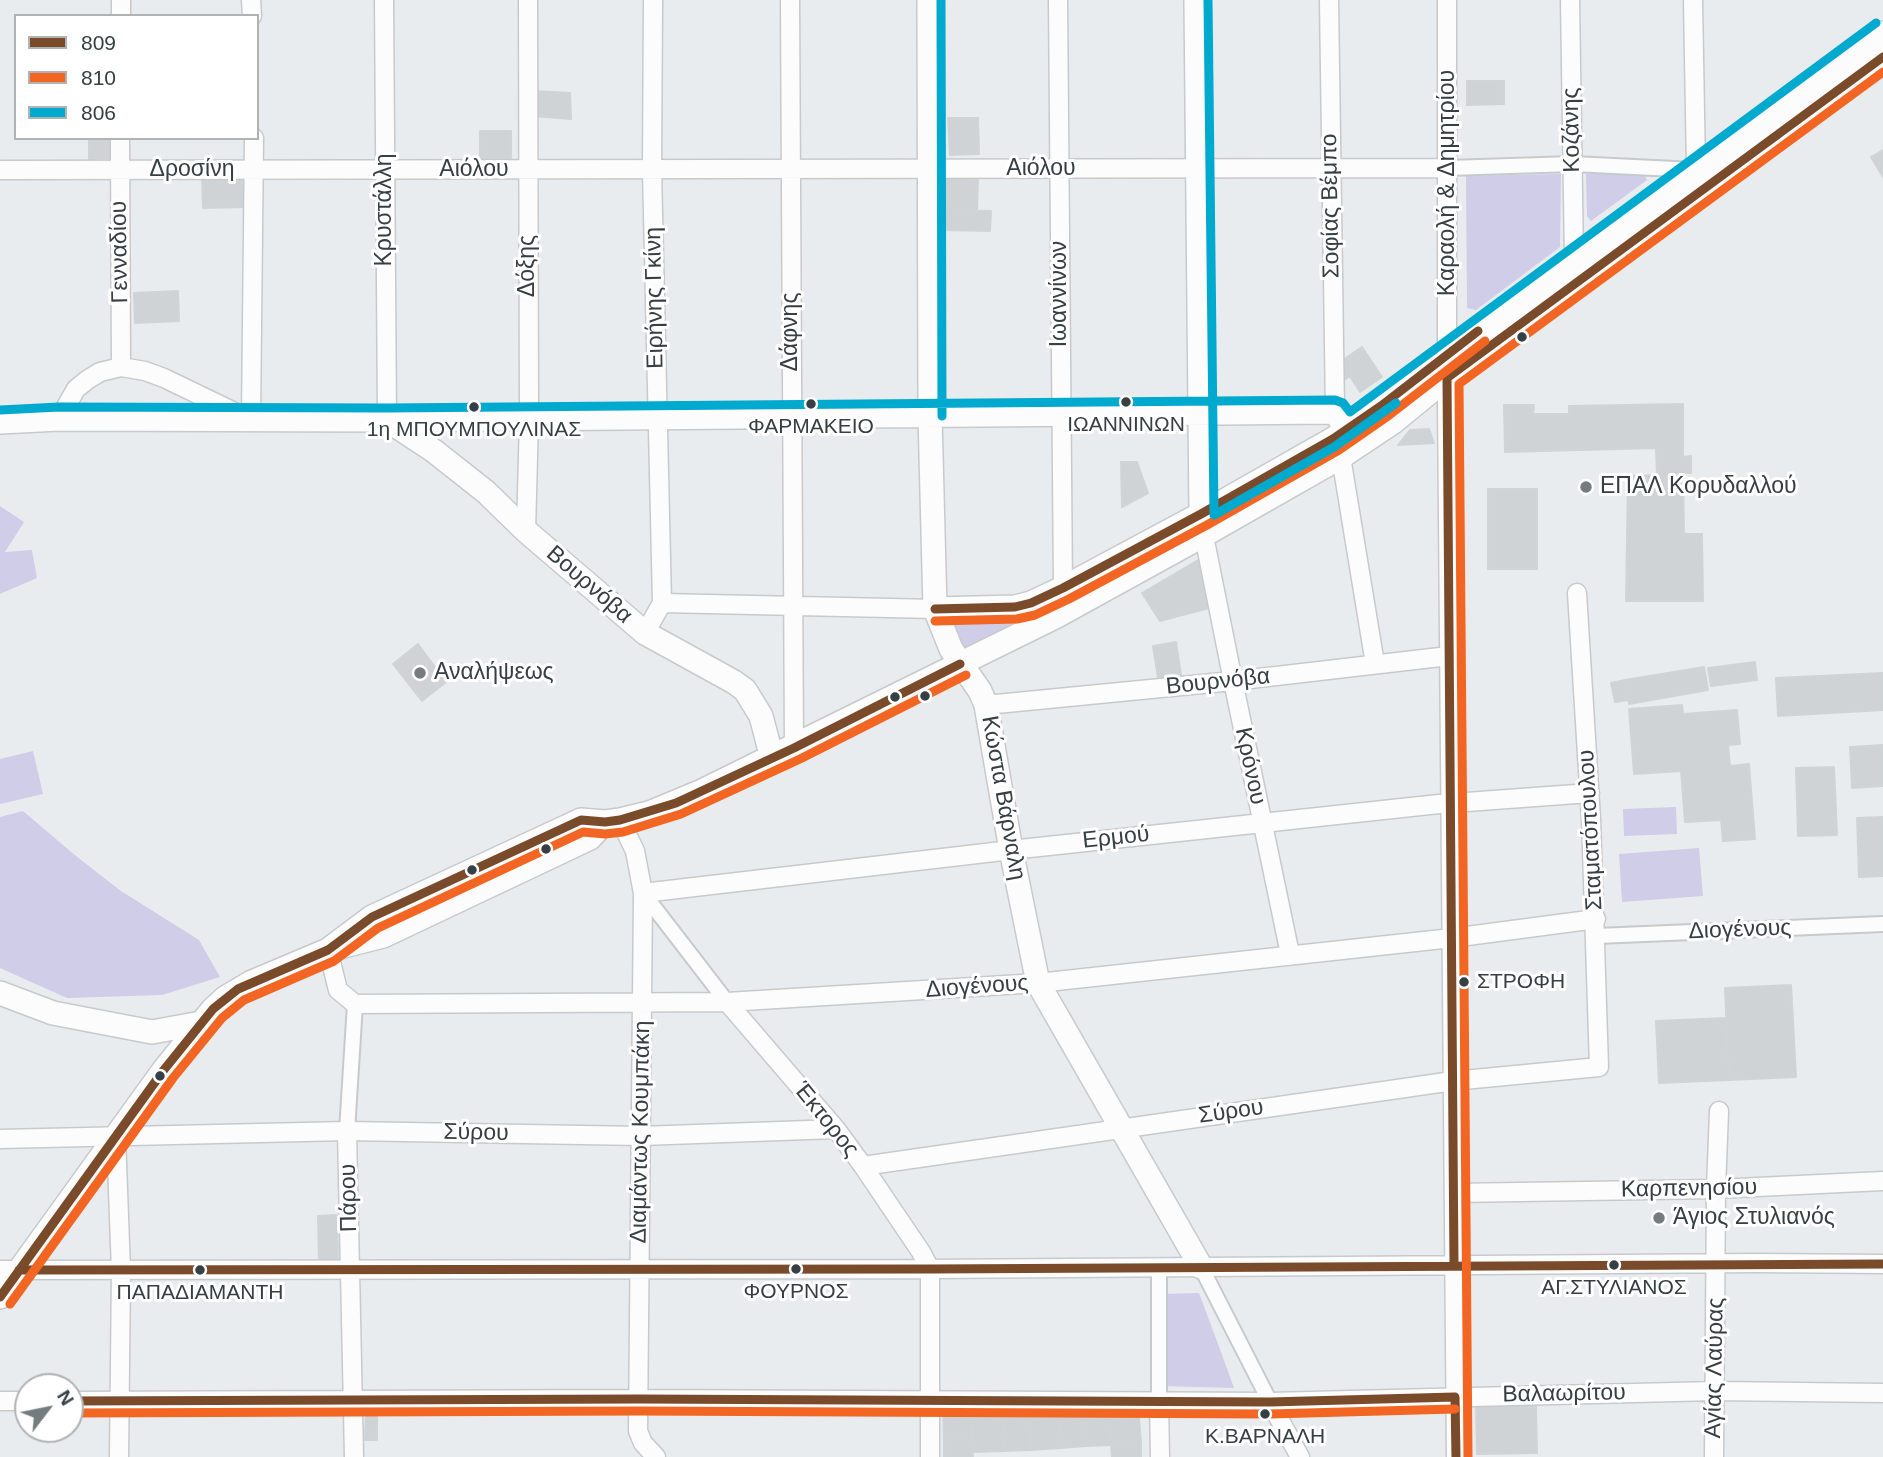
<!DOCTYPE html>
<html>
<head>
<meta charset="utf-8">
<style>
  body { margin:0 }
  #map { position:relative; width:1883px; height:1457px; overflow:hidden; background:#e9ecef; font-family:Arial,sans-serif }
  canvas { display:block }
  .legend { position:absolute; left:14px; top:14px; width:245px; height:126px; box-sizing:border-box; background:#fff; border:2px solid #afb3b4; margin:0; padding:9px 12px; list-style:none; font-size:21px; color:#364044 }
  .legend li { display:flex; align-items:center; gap:14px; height:35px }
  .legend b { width:35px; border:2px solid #afb3b4 }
  .north { position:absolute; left:14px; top:1373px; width:70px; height:70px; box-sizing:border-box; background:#fff; border:2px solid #afb3b4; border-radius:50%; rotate:58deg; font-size:19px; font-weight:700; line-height:28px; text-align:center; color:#364044 }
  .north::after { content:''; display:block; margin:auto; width:24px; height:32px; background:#757c80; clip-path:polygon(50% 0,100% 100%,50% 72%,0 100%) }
</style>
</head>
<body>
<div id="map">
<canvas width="1883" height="1457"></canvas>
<ul class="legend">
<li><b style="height:9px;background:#7a4b2a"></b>809</li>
<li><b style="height:9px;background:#f26522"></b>810</li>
<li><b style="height:9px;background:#00a9ce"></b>806</li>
</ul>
<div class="north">N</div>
</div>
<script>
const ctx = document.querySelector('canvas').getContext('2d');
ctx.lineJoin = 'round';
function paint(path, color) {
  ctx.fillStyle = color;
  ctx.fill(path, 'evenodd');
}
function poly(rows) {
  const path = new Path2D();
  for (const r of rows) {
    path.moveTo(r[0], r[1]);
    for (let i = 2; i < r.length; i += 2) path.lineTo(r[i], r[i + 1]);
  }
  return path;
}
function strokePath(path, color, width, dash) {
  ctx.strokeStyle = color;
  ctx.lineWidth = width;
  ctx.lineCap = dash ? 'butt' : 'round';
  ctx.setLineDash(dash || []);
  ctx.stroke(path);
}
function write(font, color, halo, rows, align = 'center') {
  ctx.font = font + ' Arial,sans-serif';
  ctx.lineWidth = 6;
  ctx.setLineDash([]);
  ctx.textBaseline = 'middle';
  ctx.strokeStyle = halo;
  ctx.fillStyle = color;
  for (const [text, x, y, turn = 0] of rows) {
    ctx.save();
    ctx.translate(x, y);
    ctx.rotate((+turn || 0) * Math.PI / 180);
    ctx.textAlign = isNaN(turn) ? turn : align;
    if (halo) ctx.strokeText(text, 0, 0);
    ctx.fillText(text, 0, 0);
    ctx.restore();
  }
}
paint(poly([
  [1561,174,1560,247,1476,310,1467,308,1466,176],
  [1586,174,1644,174,1647,180,1591,221,1587,216],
  [0,506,24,522,5,552,32,550,37,578,0,594],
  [1015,617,1019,624,964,650,953,628,960,619],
  [33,751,43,794,0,804,0,759],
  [1676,807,1677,834,1624,836,1623,809],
  [23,811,76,856,121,891,199,940,220,977,162,995,67,998,0,968,0,817],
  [1699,848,1703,896,1622,902,1619,854],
  [1199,1293,1221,1352,1234,1388,1161,1386,1161,1294]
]), '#cfcde8');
const building = poly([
  [1467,81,1504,81,1504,104,1467,105,1467,81],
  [533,91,570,93,571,119,532,116,533,91],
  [948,118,978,118,979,154,950,155,948,118],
  [480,131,511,131,511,158,480,158,480,131],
  [89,138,114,138,115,158,89,159,89,138],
  [1883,150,1883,177,1871,157,1883,150],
  [245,174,246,207,203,208,202,176,245,174],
  [944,179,978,180,977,211,944,210,944,179],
  [944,210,991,211,990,231,943,230,944,210],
  [178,291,179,321,135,323,134,293,178,291],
  [1362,347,1382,377,1360,392,1350,376,1344,380,1334,366,1362,347],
  [1683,404,1683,457,1691,456,1691,473,1683,473,1684,534,1702,534,1703,601,1626,601,1628,476,1657,475,1656,448,1505,452,1504,405,1534,405,1533,414,1569,414,1569,406,1683,404],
  [1429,429,1434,443,1398,445,1410,430,1429,429],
  [1121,462,1137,462,1148,493,1122,507,1121,462],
  [1488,489,1537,489,1537,569,1488,569,1488,489],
  [1200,559,1209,608,1160,621,1142,593,1200,559],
  [1176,642,1182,681,1159,684,1153,646,1176,642],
  [418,644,446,682,422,701,393,664,418,644],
  [1755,662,1757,680,1711,686,1708,668,1755,662],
  [1704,667,1708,690,1629,704,1625,680,1704,667],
  [1883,673,1883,710,1778,716,1776,678,1883,673],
  [1625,680,1629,700,1615,702,1611,683,1625,680],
  [1682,705,1683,714,1737,710,1740,744,1728,745,1730,766,1749,764,1755,839,1723,841,1721,820,1685,822,1681,771,1634,774,1629,709,1682,705],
  [1883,745,1883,786,1852,788,1850,747,1883,745],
  [1834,767,1837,835,1798,836,1796,768,1834,767],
  [1883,817,1883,876,1859,877,1857,818,1883,817],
  [1791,985,1796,1077,1729,1080,1725,988,1791,985],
  [1726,1018,1729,1080,1659,1083,1656,1021,1726,1018],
  [337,1215,338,1261,319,1261,318,1216,337,1215],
  [1003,1404,1004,1451,973,1452,971,1405,1003,1404],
  [1003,1404,1029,1406,1031,1450,1004,1451,1003,1404],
  [971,1405,972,1438,944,1438,943,1406,971,1405],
  [1110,1405,1138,1405,1141,1443,1111,1445,1110,1405],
  [1110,1405,1111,1445,1086,1446,1084,1406,1110,1405],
  [1029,1406,1059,1406,1061,1448,1031,1450,1029,1406],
  [1059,1406,1084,1406,1086,1446,1061,1448,1059,1406],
  [1476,1407,1536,1407,1537,1453,1477,1454,1476,1407],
  [366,1411,377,1412,377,1440,365,1440,366,1411],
  [944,1438,972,1438,973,1457,944,1457,944,1438],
  [1141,1443,1141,1457,1112,1457,1111,1445,1141,1443]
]);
paint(building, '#cfd3d5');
strokePath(building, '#cfd4d7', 2);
const pedestrian = poly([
  [1448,168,1573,164,1695,170],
  [643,893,727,1002],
  [1597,936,1883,924],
  [347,1131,355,1004],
  [1159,1267,1159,1401],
  [1201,1267,1270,1402]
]);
const minor = poly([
  [251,0,252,16],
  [384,0,387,420],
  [790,0,794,748],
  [1058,0,1063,588],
  [1329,0,1335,412],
  [1447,0,1447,402,1456,1457],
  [1570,0,1574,260],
  [1693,0,1696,170],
  [121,16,121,0],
  [120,138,121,367],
  [0,170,1448,168],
  [59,419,76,389,87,380,100,372,121,367,145,371,164,378,251,420,254,138],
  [1341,457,1375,664],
  [1202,526,1233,681,1290,954],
  [526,531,529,419,528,0],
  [662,603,935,609],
  [645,633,662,603,652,170,653,0],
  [986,705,1233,681,1449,656],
  [620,820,635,851,643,893,638,1431,643,1443,656,1457],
  [643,893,1011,850,1439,804,1590,793],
  [328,950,338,990,355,1004,727,1002,1038,983,1452,938,1596,919],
  [727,1002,836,1129,863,1166,921,1252,930,1269,930,1457],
  [347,1131,354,1457],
  [116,1136,121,1271,119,1457],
  [0,1139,347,1131,641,1136,836,1129],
  [863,1166,1453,1081,1599,1067,1591,819,1577,593],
  [1454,1193,1716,1189,1883,1181],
  [0,1270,930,1269,1756,1263,1883,1264],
  [0,1401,28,1401],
  [70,1401,639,1399,1270,1402,1715,1391,1883,1393],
  [1159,1401,1160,1457],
  [1270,1402,1300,1457],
  [1714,1457,1716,1189,1719,1111]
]);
const tertiary = poly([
  [929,0,930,416,935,609,951,649,980,691,986,705,1011,850,1038,983,1201,1267],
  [1196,0,1201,514],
  [387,420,434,451,486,492,526,531,645,633,734,682,745,690,761,716,772,758],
  [0,422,59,419,387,420,1335,412,1347,430],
  [935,609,1015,607,1031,603,1063,588,1201,514,1333,439,1381,406,1534,290,1883,33],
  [328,950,372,917,581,820,605,822,620,820,649,813,702,791,1055,617,1204,535,1341,457,1392,423,1447,378,1883,57],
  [0,993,53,1013,152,1032,201,1023],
  [0,1297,163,1071,213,1009,225,998,252,982,328,950,383,936,590,838,605,822]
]);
strokePath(pedestrian, '#c7cacd', 18);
strokePath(minor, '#c7cacd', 21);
strokePath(tertiary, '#c7cacd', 26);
strokePath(pedestrian, '#fcfcfd', 14);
strokePath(minor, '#fcfcfd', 18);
strokePath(tertiary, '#fcfcfd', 23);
strokePath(poly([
  [935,609,1015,607,1031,603,1063,588,1201,514,1333,439,1381,406,1478,331],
  [1454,1264,1447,378,1883,57],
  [19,1270,930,1269,1883,1264],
  [0,1297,163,1071,213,1009,238,989,328,950,372,917,581,820,605,822,620,820,676,803,794,748,960,664],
  [70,1401,639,1399,1270,1402,1455,1397,1456,1457]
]), '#7a4b2a', 9);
strokePath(poly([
  [935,621,1017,619,1035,615,1069,599,1207,525,1339,450,1388,416,1485,341],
  [10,1304,173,1078,222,1018,244,1000,334,961,378,928,583,832,605,834,623,832,681,814,800,759,966,675],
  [70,1413,639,1411,1270,1414,1455,1409],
  [1468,1457,1459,384,1883,72]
]), '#f26522', 9);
strokePath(poly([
  [941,0,942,416],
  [1208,0,1214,515,1334,447,1396,403],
  [0,410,59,407,387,408,1335,400,1343,403,1350,412,1876,23]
]), '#00a9ce', 9);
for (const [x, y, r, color] of [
  [1522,337,6,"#364044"],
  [1126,402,6,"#364044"],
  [811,404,6,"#364044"],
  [474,407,6,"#364044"],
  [1586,487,7,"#757c80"],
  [420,673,7,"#757c80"],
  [925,696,6,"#364044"],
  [895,697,6,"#364044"],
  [546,849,6,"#364044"],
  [472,870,6,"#364044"],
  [1464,982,6,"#364044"],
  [160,1076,6,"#364044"],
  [1659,1218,7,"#757c80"],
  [1614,1265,6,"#364044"],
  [796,1269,6,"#364044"],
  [200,1270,6,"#364044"],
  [1265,1414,6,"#364044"]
]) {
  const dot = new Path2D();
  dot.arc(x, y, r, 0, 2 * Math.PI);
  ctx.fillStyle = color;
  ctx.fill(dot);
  strokePath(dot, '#fff', 2.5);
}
write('21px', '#364044', '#fff', [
  ["ΙΩΑΝΝΙΝΩΝ",1126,425],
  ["ΦΑΡΜΑΚΕΙΟ",811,427],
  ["1η ΜΠΟΥΜΠΟΥΛΙΝΑΣ",474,430],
  ["ΣΤΡΟΦΗ",1477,982,"left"],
  ["ΑΓ.ΣΤΥΛΙΑΝΟΣ",1614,1288],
  ["ΦΟΥΡΝΟΣ",796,1292],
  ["ΠΑΠΑΔΙΑΜΑΝΤΗ",200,1293],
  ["Κ.ΒΑΡΝΑΛΗ",1265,1437]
]);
write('23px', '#364044', '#fff', [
  ["Κοζάνης",1572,130,-91],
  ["Αιόλου",1041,169],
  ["Δροσίνη",192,170],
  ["Αιόλου",474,170],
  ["Καραολή & Δημητρίου",1448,183,-90],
  ["Σοφίας Βέμπο",1331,206,-91],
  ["Κρυστάλλη",385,210,-90],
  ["Γενναδίου",120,252,-91],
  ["Δόξης",528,266,-90],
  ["Ιωαννίνων",1060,294,-90],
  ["Ειρήνης Γκίνη",655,298,-91],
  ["Δάφνης",791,332,-90],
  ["Βουρνόβα",589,585,41],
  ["Βουρνόβα",1218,682,-6],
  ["Κρόνου",1250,766,78],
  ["Κώστα Βάρναλη",1003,798,80],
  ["Σταματόπουλου",1591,830,-93],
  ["Ερμού",1116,838,-6],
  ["Διογένους",1740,930,-2],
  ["Διογένους",977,987,-4],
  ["Σύρου",1231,1112,-8],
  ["Έκτορος",826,1120,51],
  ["Διαμάντως Κουμπάκη",641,1132,-89],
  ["Σύρου",476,1133,1],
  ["Καρπενησίου",1689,1189,-1],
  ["Πάρου",349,1198,-91],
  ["Αγίας Λαύρας",1715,1368,-89],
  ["Βαλαωρίτου",1564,1394,-1]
]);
write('23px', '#364044', '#fff', [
  ["ΕΠΑΛ Κορυδαλλού",1600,487],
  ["Αναλήψεως",434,673],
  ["Άγιος Στυλιανός",1673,1218]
], 'left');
</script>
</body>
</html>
